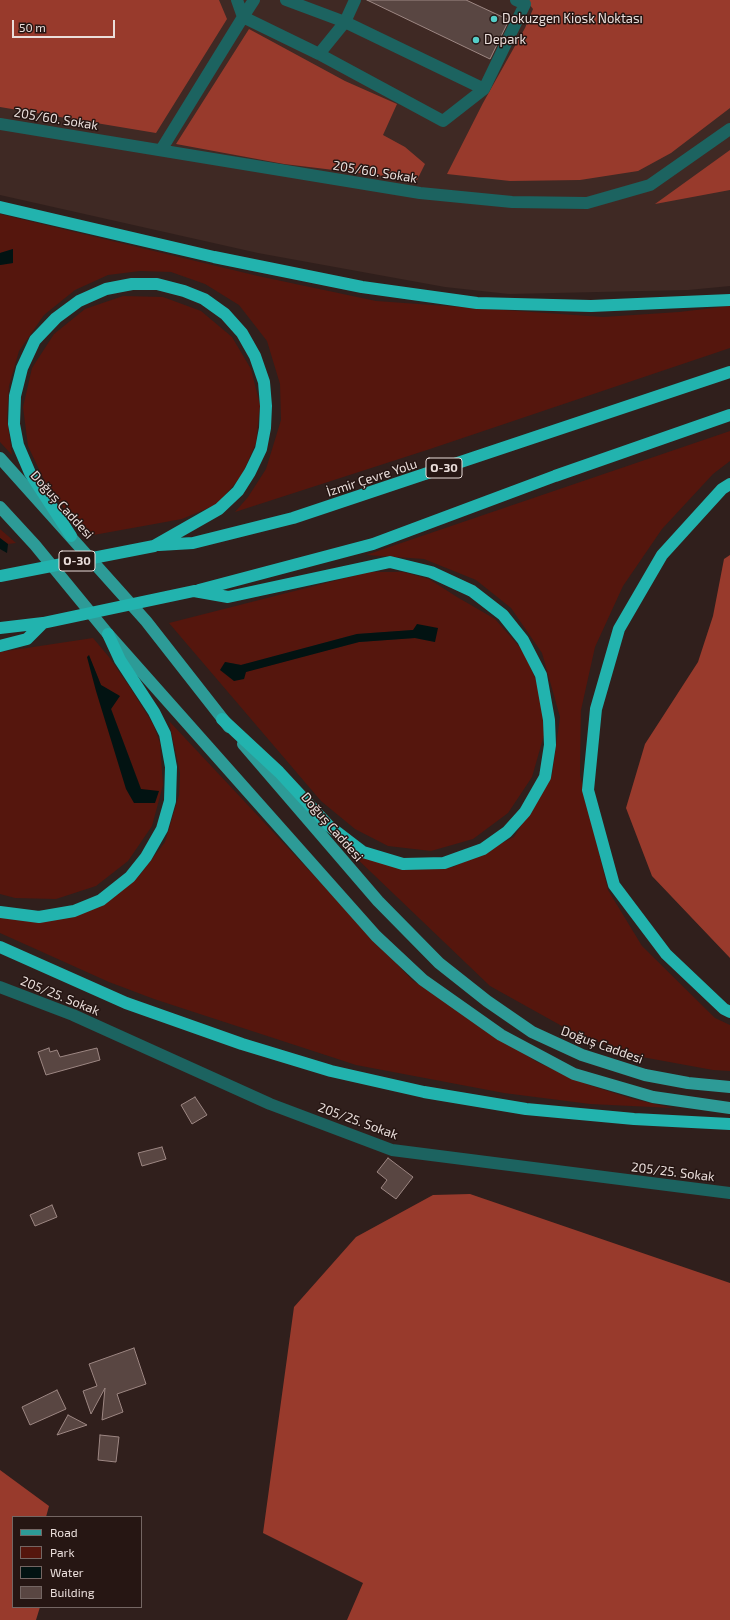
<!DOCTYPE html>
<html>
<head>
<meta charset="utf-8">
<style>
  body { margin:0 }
  #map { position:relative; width:730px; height:1620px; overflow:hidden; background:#301f1c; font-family:"Exo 2",sans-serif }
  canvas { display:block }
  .legend { position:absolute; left:12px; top:1516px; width:130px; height:92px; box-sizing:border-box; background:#261613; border:1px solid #746663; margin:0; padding:5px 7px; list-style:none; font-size:12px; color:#eadedb }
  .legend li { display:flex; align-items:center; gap:8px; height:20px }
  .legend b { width:20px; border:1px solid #746663 }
  .scale { position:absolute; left:12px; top:20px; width:103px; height:18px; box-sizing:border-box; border:2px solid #eadedb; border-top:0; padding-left:5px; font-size:12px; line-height:14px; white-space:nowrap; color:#eadedb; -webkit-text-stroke:3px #261613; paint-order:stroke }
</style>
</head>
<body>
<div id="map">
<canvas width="730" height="1620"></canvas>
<ul class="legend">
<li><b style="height:5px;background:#2d9b97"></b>Road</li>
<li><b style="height:11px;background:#55160d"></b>Park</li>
<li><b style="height:11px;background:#021312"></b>Water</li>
<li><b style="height:11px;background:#594642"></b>Building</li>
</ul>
<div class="scale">50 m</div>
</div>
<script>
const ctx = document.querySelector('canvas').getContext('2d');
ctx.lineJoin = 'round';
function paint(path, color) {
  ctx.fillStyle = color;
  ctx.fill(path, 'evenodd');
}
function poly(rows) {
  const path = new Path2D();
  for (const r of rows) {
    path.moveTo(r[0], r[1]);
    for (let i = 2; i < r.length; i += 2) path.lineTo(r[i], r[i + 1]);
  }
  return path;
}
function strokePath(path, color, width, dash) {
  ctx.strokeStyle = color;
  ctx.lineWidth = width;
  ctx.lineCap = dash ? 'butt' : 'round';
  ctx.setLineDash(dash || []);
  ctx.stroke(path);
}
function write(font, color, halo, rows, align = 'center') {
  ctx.font = font + ' "Exo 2",sans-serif';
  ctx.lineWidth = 3;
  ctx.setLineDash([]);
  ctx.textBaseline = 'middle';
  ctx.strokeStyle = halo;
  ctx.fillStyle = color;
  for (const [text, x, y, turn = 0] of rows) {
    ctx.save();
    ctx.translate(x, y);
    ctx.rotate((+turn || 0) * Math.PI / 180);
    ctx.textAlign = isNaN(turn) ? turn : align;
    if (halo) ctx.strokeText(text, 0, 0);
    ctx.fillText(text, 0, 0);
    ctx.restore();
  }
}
paint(poly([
  [0,0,730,0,730,286,688,290,509,294,445,287,258,253,0,195]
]), '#3f2924');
paint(poly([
  [0,214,258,276,376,301,603,317,679,312,730,306,730,348,430,449,235,512,248,497,266,469,281,420,280,384,267,341,239,305,205,284,171,272,140,271,108,275,75,290,44,315,19,351,9,386,7,418,12,455,0,442,0,265,13,263,13,249,0,253],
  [123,296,163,297,201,311,232,337,251,369,260,405,256,443,241,477,216,505,182,519,88,536,67,513,45,482,28,446,23,407,32,368,54,334,85,309],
  [730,431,730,461,713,474,662,529,623,586,595,647,581,710,580,775,608,890,642,946,715,1018,730,1025,730,1071,713,1070,642,1057,578,1035,490,986,349,851,407,869,453,867,514,837,552,775,560,717,542,653,511,608,476,580,424,559,366,555],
  [0,529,16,543,8,544,0,538],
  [369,572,403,572,429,579,457,597,495,619,524,652,541,692,544,735,532,777,508,813,473,839,431,851,388,846,355,829,321,801,169,623],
  [414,630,435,642,415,638,359,642,245,672,244,679,225,662,241,665,357,634],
  [93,638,109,657,131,689,153,724,160,743,163,785,152,826,128,861,96,886,56,899,15,898,0,894,0,652],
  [89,656,101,685,119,696,111,709,141,789],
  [169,721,412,980,537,1062,589,1085,633,1099,673,1108,590,1104,504,1093,356,1065,154,999,109,982,0,933,0,916,80,913,139,876,165,842,179,795,180,773]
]), '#55160d');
paint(poly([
  [0,0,219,0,227,19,156,133,0,107],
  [526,0,730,0,730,108,671,153,638,171,580,180,510,181,447,174,483,103,525,28,533,9],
  [249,29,345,81,397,104,383,135,405,147,425,164,417,180,284,164,176,144],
  [730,150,730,190,655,204],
  [730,555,730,958,652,876,626,808,645,744,698,662,713,616,724,559],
  [470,1194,730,1283,730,1620,347,1620,363,1583,263,1533,294,1307,356,1237,433,1195],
  [0,1470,49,1506,46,1517,13,1517,13,1607,40,1607,36,1620,0,1620]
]), '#983a2c');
paint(poly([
  [13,249,13,263,0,265,0,253],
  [0,538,8,544,7,553,0,549],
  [417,624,438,628,435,642,415,638,359,642,246,672,244,679,234,681,220,670,225,662,241,665,357,634,413,630],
  [89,655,101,685,120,696,111,709,141,789,159,791,155,803,134,803,126,789,96,691,87,657]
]), '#021312');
const building = poly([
  [367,0,466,0,509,20,490,59,367,0],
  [49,1048,50,1052,57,1050,60,1057,97,1048,100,1060,46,1075,38,1052,49,1048],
  [195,1097,207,1115,192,1124,181,1105,195,1097],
  [162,1147,166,1159,142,1166,138,1153,162,1147],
  [388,1158,413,1177,396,1199,381,1188,387,1180,377,1172,388,1158],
  [52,1205,57,1217,35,1226,30,1215,52,1205],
  [134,1348,146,1384,117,1394,123,1412,102,1420,105,1388,91,1414,83,1391,97,1386,89,1364,134,1348],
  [57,1390,66,1409,30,1425,22,1407,57,1390],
  [68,1415,87,1425,57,1435,68,1415],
  [100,1435,119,1437,116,1462,98,1460,100,1435]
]);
paint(building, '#594642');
strokePath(building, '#9d8783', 1);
strokePath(poly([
  [237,0,243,17,254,0],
  [286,0,345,22,355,0],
  [319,54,345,22,484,89],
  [0,124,420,193,512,202,587,203,650,185,730,129],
  [161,150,243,17,319,54,443,121,484,89,525,4,516,0],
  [0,987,73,1015,270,1104,392,1150,730,1193]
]), '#1c6360', 12);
strokePath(poly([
  [0,458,146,621,229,727],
  [0,507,35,545,108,634,376,936,423,980,501,1035,574,1074,653,1097,730,1108],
  [243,744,378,901,439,963,487,1001,532,1032,582,1055,645,1075,688,1083,730,1087]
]), '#2d9b97', 12);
strokePath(poly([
  [0,207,214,257,362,287,477,303,591,306,730,300],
  [730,484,722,489,662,555,619,629,596,709,588,790,614,885,666,954,724,1009,730,1012],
  [159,545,193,543,293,518,730,372],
  [0,576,154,546,219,509,238,491,250,472,261,449,265,428,266,406,264,382,255,356,242,333,225,314,204,299,184,291,157,284,132,284,106,289,79,301,56,318,35,340,22,368,15,396,14,424,18,445,30,473,71,536],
  [199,590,373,544,555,476,730,415],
  [0,628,43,623,194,591,228,597,390,562,431,572,472,591,503,615,523,640,541,675,549,720,550,745,545,777,525,812,507,832,483,849,444,863,403,864,363,852,329,826,279,772,222,719],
  [0,646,27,639,43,623],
  [0,912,39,917,74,911,101,900,130,877,146,857,162,829,170,801,171,767,165,734,154,712,120,660,108,634],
  [0,947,126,1003,242,1044,331,1071,424,1092,526,1109,634,1119,730,1124]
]), '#22b3ae', 12);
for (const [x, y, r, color] of [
  [494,19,4,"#54cdc8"],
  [476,40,4,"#54cdc8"]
]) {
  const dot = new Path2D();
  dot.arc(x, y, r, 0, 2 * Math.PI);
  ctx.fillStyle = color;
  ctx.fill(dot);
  strokePath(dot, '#261613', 1.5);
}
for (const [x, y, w] of [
  [444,468,36],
  [77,561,36]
]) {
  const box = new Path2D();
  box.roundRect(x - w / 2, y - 10, w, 20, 3);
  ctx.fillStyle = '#261613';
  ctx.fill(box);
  strokePath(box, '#eadedb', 1);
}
write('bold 12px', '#eadedb', null, [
  ["O-30",444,468],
  ["O-30",77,561]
]);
write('13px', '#eadedb', '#261613', [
  ["Dokuzgen Kiosk Noktası",502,19],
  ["Depark",484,40]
], 'left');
write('13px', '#eadedb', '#261613', [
  ["205/60. Sokak",56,119,9],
  ["205/60. Sokak",375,172,9],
  ["İzmir Çevre Yolu",372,478,-18],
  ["Doğuş Caddesi",62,505,48],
  ["Doğuş Caddesi",332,827,49],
  ["205/25. Sokak",60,996,22],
  ["Doğuş Caddesi",602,1045,20],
  ["205/25. Sokak",358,1121,20],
  ["205/25. Sokak",673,1172,7]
]);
</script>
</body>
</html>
